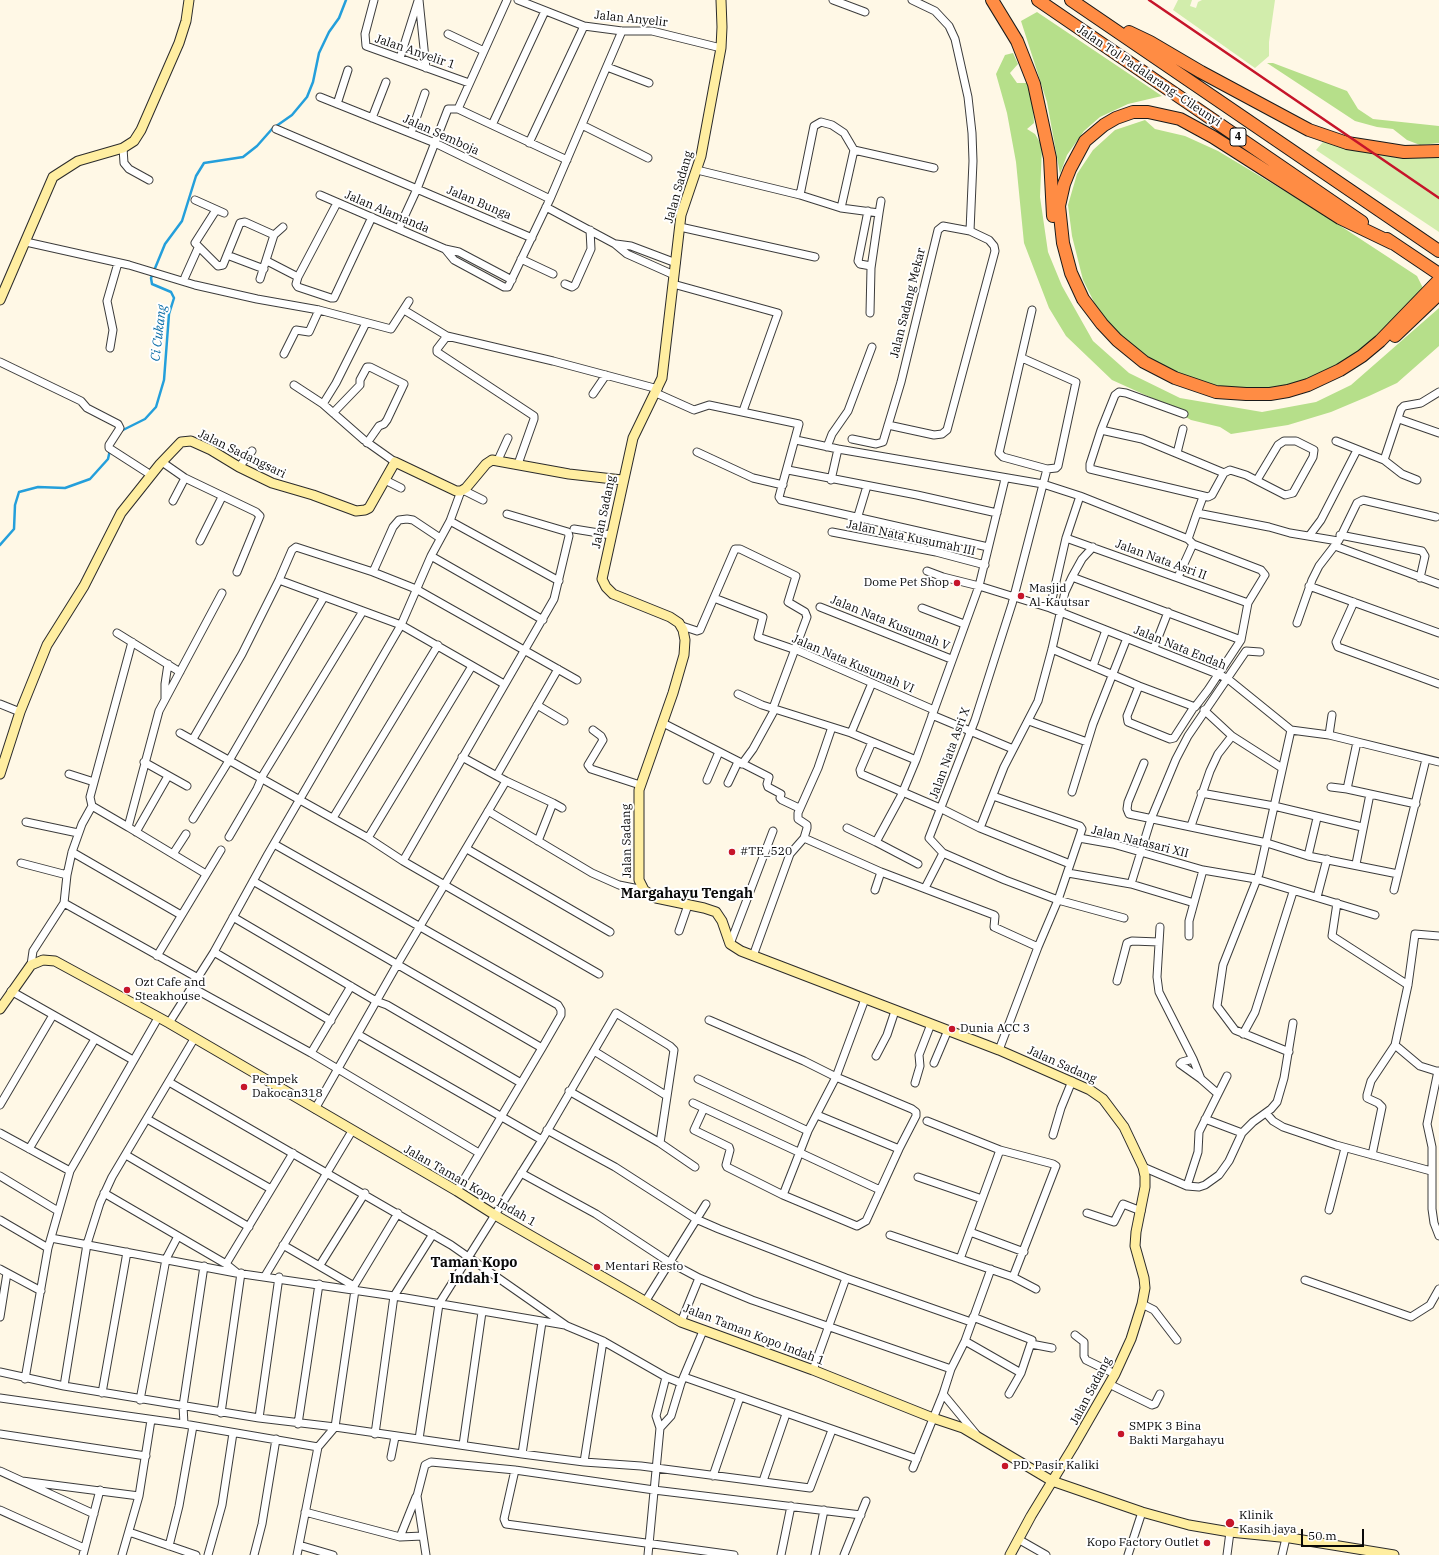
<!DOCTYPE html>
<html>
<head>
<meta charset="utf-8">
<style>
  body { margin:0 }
  #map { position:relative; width:1439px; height:1555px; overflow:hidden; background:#fff8e6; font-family:"IBM Plex Serif",serif }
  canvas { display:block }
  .scale { position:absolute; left:1301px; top:1529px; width:63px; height:18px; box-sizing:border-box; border:2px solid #090909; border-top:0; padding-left:5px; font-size:12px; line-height:14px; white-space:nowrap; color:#090909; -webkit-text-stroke:3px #fff; paint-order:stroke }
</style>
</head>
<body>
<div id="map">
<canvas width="1439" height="1555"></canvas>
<div class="scale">50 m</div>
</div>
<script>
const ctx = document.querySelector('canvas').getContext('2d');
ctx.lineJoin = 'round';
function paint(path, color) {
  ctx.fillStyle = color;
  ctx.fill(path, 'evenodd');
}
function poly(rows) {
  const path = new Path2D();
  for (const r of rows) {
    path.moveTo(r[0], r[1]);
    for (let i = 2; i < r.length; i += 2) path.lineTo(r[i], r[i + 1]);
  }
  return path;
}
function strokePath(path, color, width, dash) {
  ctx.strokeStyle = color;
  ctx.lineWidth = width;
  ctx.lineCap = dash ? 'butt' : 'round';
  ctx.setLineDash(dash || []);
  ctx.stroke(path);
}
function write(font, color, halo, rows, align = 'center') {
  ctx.font = font + ' "IBM Plex Serif",serif';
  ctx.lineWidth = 4;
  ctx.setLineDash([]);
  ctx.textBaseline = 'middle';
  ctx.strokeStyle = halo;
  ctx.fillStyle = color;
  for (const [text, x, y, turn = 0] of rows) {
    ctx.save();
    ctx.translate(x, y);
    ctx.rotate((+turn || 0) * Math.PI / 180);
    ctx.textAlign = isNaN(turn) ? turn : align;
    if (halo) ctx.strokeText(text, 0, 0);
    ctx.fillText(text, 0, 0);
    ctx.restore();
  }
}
paint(poly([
  [1178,0,1192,0,1190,6,1196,8,1198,2,1202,0,1275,0,1269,42,1269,56,1255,68,1173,10],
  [1323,142,1352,149,1439,155,1439,232,1316,150]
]), '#d2edac');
paint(poly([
  [1037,12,1162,96,1128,104,1100,117,1084,131,1067,155,1060,174,1047,102,1021,21],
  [1013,53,1018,64,1010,73,1017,83,1027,83,1032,91,1034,123,1027,129,1035,134,1042,146,1040,197,1048,252,1062,286,1093,341,1129,373,1180,398,1262,412,1316,402,1351,385,1439,308,1439,346,1397,383,1369,396,1331,412,1288,425,1231,434,1220,427,1191,420,1154,399,1112,380,1066,336,1049,308,1024,243,1016,162,1007,113,996,74,1005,55],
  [1267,63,1273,63,1347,91,1358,109,1373,119,1439,126,1439,143,1420,145,1407,140,1393,129,1377,127,1355,121],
  [1145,120,1155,129,1185,136,1218,151,1313,208,1417,276,1423,288,1365,350,1314,379,1284,386,1247,389,1207,384,1162,366,1125,341,1099,312,1083,280,1072,236,1068,205,1077,174,1093,150,1115,130]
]), '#b6df8a');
strokePath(poly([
  [121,431,145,419,156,407,164,380,169,314,174,298,171,292,152,284,151,278,165,244,182,221,196,176,204,163,243,157,257,146,272,129,292,115,307,97,313,82,319,53,329,32,339,18,346,0],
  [0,545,14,529,15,505,19,492,38,487,65,488,90,479,108,459,110,450]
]), '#249fdb', 2.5);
const street = poly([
  [374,0,365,34,366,46,469,83],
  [419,0,426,68],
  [518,0,584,26,622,31,652,31,721,48],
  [833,0,865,12],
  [448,34,484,51],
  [400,58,418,1],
  [607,67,649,83],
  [320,97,435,143,550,199],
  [337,104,348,70],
  [458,109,507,0],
  [372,118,386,82],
  [492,125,545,11],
  [582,125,648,158],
  [276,129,532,238],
  [411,133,425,93],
  [529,143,584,26],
  [123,148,124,163,129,169,149,180],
  [854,150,934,168],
  [697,170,800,195,841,208,879,213,881,201],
  [320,195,445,249,459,252,512,280],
  [800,195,814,126,821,122,832,125,844,133,854,150,841,208],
  [195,200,224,213],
  [337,203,298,277,296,284,298,287,331,298,334,298,372,217],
  [546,207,615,244,627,254,674,275],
  [216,210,195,243,218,266,223,265,240,223,245,222,274,235],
  [868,211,858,261,860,264,871,266],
  [680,227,815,257],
  [399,228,417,189,448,109,458,109,567,160],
  [26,242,129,265,195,285,257,299,319,310,391,329,409,301],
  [616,244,631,246,676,263],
  [445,249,454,260,504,287,508,287,550,199,622,31],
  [227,255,264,269],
  [521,259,553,274],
  [267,261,298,277],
  [185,277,198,248],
  [260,279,274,235,283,227],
  [565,284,572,287,575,285,591,249,590,230],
  [673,284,778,313,743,411],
  [404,310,447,336,553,361,658,389],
  [870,313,871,268,879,213],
  [447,336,437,349,437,352,534,416,534,419,518,464],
  [110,348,113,330,107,301,118,263],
  [284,354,296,330,309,332,319,310],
  [1022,358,1076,382,1058,466,1056,468,1047,469,1003,457,999,453,1032,310],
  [0,362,81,401,87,408,118,424,120,428,109,445,109,448,151,475],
  [294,385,323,404,364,440,395,462],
  [656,393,694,410,709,405,799,424,779,497,781,500,988,547],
  [593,394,606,375],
  [323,404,336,383,366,323],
  [333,413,360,385,360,380,367,367,370,367,404,384,387,420,384,424,379,426,367,443],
  [1184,414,1126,393,1119,392,1115,395,1101,430,1090,464,1090,469,1208,497,1212,495,1224,473],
  [1399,419,1439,433],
  [888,425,934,435,942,434,947,430,995,251,994,246,989,240,970,231],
  [1101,430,1142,439,1224,473,1230,470,1246,475,1285,495,1293,493,1313,457,1314,450,1296,441,1284,441,1278,445,1257,480],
  [852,439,876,444,883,442,901,382,938,230,943,226,970,231,973,161,972,133,968,97,955,39,949,26,935,11,912,0],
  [796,440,838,449,1043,484,1080,496,1188,539],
  [1336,441,1384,460,1401,409,1404,406,1421,403,1439,392],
  [827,447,832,434,848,411,872,347],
  [697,452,753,478,783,485],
  [1177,453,1183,429],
  [498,460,508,438],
  [1384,460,1402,474,1417,480],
  [162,462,185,478,256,512,260,516,237,572],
  [239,467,252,451],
  [1047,469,1012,604,975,720,929,838,943,853,1005,880,1058,900,1124,918],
  [788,470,917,495,997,513],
  [385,480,401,488],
  [831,480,838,449],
  [463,490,483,500],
  [1203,497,1197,513,1269,527,1290,533,1338,541],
  [173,501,185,478],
  [857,519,867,486],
  [450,521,559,581],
  [574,529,611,535],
  [832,532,936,552,985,565],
  [1340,535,1422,551,1425,556,1420,578],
  [1309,536,1321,520,1357,450],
  [1066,538,1248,603],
  [200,541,222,497],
  [1335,546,1439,584],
  [431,556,543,620],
  [927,571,943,577,979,586,1050,608,1220,675,1228,679,1291,730,1329,735,1439,762],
  [373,572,393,527,399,520,407,519,413,520,440,538],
  [1072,577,1082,559,1093,547],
  [1178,577,1193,544,1188,539,1197,513],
  [279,580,401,625,504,684],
  [1309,586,1439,633],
  [714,598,763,617,758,637,799,651,934,710],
  [1354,602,1336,642,1338,647,1439,684],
  [820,607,951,659],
  [922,608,964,624],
  [1050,608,1066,538,1080,496],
  [1297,623,1312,580,1319,566,1339,540,1357,503,1363,500,1436,517],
  [682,626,697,631,700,630,735,549,740,549,796,576,788,602,805,612,807,617,773,708],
  [117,633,180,672],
  [1154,648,1168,612],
  [1052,649,1139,686,1195,707,1208,690,1241,640,1248,603,1265,575,1261,570,1193,544],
  [1093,666,1106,630],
  [872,683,851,733,916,760],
  [1139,686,1127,716,1128,722,1170,739,1174,738,1194,707],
  [738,694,762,705,851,733],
  [165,699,165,684,168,664],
  [0,704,20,712],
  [537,705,564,721],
  [1204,710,1232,736,1282,768],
  [932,715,1013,749],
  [1029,721,1087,742],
  [663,723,769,777,767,784,768,787,781,794,780,798,782,800,799,808],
  [593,730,601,736,603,740,588,765,591,769,640,785],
  [180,733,368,838,403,861,599,974],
  [1329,735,1332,715],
  [193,739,242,654,279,580,292,550,296,547,373,572,416,589,577,680],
  [872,742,860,770,861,774,942,809,980,828,1070,864],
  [1357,742,1347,789,1416,804],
  [462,757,506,781,553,803,538,841],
  [144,762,187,786],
  [1144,763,1128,802,1127,809,1129,814,1267,843,1308,856,1398,874],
  [742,764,753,749,775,709],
  [69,774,94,782],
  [497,775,558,669],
  [707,780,719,752],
  [728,783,738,762],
  [1331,787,1347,789],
  [1072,792,1093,724,1127,638],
  [1201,793,1274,806,1362,827],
  [993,796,1080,826,1082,829,1079,838,1113,844,1203,870,1256,879,1375,915],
  [553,803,562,808],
  [488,811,592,873,619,885,644,890],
  [333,818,438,645],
  [193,819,230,759,324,597],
  [26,822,78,833],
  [1191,826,1210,771,1218,754,1232,736],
  [128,827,92,806,90,797,132,642],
  [847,828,876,842,901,796,916,760,979,586,1005,479],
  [980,828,1004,767,1038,701,1052,649,1065,592,1072,577,1241,640],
  [136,832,168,776],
  [229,837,257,789,263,775,363,611],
  [368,838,472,666],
  [804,838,881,872,994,915,995,916,994,927,1038,947],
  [876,842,918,864],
  [274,844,558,1005,561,1010,561,1015,542,1048,457,1191],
  [467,849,610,932],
  [72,852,181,915],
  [173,854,186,834],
  [1308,856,1317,818],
  [403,861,554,599,569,536,568,532,507,514],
  [21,863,67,875],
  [1356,864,1370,794],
  [1068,873,1131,884,1194,903],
  [206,874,128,827,159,711,222,593],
  [253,881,542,1048],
  [1131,884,1151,819,1176,759,1188,736,1246,651,1260,652],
  [925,888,943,853],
  [875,890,881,872],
  [1394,890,1426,759],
  [1317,897,1327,859],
  [64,903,198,978],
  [1337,903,1332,936,1408,985],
  [233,917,376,1001,387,1005,521,1083],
  [1160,927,1157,977,1159,992,1193,1059,1201,1079,1217,1093],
  [679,931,688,905],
  [1189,936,1189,921,1203,870],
  [730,944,773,831],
  [214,952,331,1021],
  [157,956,221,850],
  [753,956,790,854,804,838,807,828,807,825,798,819,798,813,818,768,832,727],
  [31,965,33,951,64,903,67,875,72,852,82,824,92,806],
  [1117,981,1127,943,1132,941,1159,942],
  [193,988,311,1053,479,1153],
  [11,991,133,1060],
  [169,1023,214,952,268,854,401,625,431,556,450,521,461,491],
  [1243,1034,1255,1012,1293,892],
  [359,1035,542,1140],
  [1395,1045,1420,1066,1439,1072],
  [999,1050,1038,947,1058,900,1079,838],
  [594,1051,667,1096],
  [1289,1052,1235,1030,1217,1006,1223,965,1259,874,1291,730],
  [311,1053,351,986],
  [876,1056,887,1035,895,1011],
  [1193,1059,1182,1062,1180,1064,1201,1079],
  [934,1063,948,1030],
  [1438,1071,1427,1124,1432,1147,1432,1209,1434,1223,1439,1236],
  [698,1079,808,1131],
  [169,1082,451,1245,567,1326,603,1341,666,1377,681,1383,703,1331],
  [915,1083,920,1066,919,1055,931,1024],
  [569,1091,660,1143,695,1167],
  [693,1103,880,1190],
  [0,1105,53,1015],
  [704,1108,694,1130,729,1147,730,1150,726,1165,727,1167,783,1195,857,1226,866,1221,899,1149,916,1116,916,1112,912,1109,836,1077,804,1061,709,1020],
  [315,1109,394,970,506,781],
  [1266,1113,1273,1121,1283,1127,1336,1145,1431,1171],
  [817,1115,899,1149],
  [147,1119,271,1189],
  [1205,1119,1242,1133],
  [927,1121,1000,1150,1053,1164,1056,1166,1013,1277],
  [547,1130,615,1167,696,1219,719,1229,846,1278,971,1322],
  [0,1133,70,1171],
  [1053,1135,1061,1108,1072,1081],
  [29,1149,95,1039],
  [126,1155,249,1227],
  [1372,1155,1382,1107,1378,1103,1367,1098,1367,1095,1371,1081,1395,1045,1408,985,1415,934,1439,936],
  [1143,1167,1187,1186,1199,1187,1205,1185,1219,1175,1229,1161,1242,1133,1253,1122,1271,1109,1277,1102,1284,1078,1293,1023],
  [521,1173,596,1214,669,1262,699,1278,752,1300,951,1369],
  [0,1176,58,1211],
  [918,1177,982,1199],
  [1187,1186,1198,1152,1199,1132,1227,1076],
  [104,1193,226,1264,236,1272],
  [783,1195,808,1131,836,1077,865,999],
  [1329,1210,1345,1148],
  [1087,1213,1114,1222,1123,1204,1141,1211],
  [0,1220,48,1248],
  [970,1232,1024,1252],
  [890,1235,1013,1277,1036,1289],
  [51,1238,236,1273,394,1296,565,1325],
  [960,1259,1000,1150],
  [226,1264,293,1153],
  [320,1265,365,1193],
  [0,1269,41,1291],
  [265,1276,352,1131],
  [1305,1280,1411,1317,1430,1305,1439,1289],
  [354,1286,398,1213],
  [645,1302,706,1204],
  [1142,1304,1154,1310,1177,1340],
  [0,1317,7,1273],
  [973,1317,1032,1340,1021,1373,1009,1394],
  [681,1322,699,1278],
  [1075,1335,1084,1342,1084,1356,1086,1360,1115,1374],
  [965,1341,1021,1373],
  [1031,1344,1052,1348],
  [813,1370,846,1278],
  [0,1372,64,1386,259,1418,335,1427,522,1454,584,1462,641,1466,810,1488,832,1430],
  [684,1377,917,1459],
  [25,1379,48,1248,70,1171,158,1018],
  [1109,1384,1152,1405,1155,1404,1160,1394],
  [64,1386,87,1244,100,1203,112,1177,194,1039],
  [102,1393,127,1252],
  [943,1394,976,1434],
  [0,1398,184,1424,318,1447,335,1427,355,1290,354,1286,283,1245],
  [140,1400,166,1259,178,1236],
  [221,1413,241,1273],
  [259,1418,279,1277],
  [184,1424,183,1406,204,1266],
  [298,1424,319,1284],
  [660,1428,671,1416,681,1383],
  [0,1434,146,1456],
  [375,1434,394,1296,433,1234],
  [419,1439,439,1304,542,1140,616,1013,670,1046,674,1050,660,1143],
  [463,1445,482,1312],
  [522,1454,542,1322],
  [391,1457,395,1437],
  [584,1462,603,1341],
  [913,1468,943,1394,951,1369,965,1341,991,1269],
  [515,1470,504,1519,506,1524,734,1555],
  [0,1471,94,1514],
  [713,1476,740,1397],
  [22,1481,139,1496],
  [763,1481,786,1414],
  [0,1510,84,1548],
  [305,1512,400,1537,423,1536],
  [129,1532,196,1555],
  [400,1537,416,1497],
  [1018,1539,1046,1555],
  [299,1545,333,1555],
  [169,1546,179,1506,193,1426],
  [83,1555,100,1490],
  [122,1555,139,1496,151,1420],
  [208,1555,222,1505,233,1433],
  [254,1555,262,1524,276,1439],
  [297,1555,318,1447],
  [426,1555,417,1496,425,1465,431,1462,515,1470,654,1490,861,1515],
  [648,1555,660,1428,656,1416,666,1377],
  [781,1555,791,1506],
  [815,1555,824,1510],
  [844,1555,866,1501],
  [1128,1555,1142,1512],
  [1227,1555,1230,1532],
  [1282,1555,1286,1538]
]);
const secondary = poly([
  [721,0,722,27,721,48,701,156,681,215,662,378,633,438,602,579,606,587,613,594,670,617,679,623,683,630,685,640,684,655,673,693,639,790,639,880,644,890,656,898,704,908,716,912,722,921,730,944,741,951,999,1050,1090,1090,1103,1099,1124,1127,1143,1167,1145,1176,1145,1187,1136,1232,1135,1246,1144,1278,1145,1288,1142,1304,1131,1339,1115,1374,1073,1447,1031,1516,1010,1555],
  [0,300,53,177,78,161,123,148,134,141,141,130,179,43,186,21,189,0],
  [0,774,20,712,47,645,84,586,121,513,160,464,181,442,191,441,211,450,239,467,272,483,313,495,356,511,365,510,369,508,395,462,456,491,461,491,466,488,486,464,492,460,569,474,622,480],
  [0,1009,31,965,43,960,55,961,169,1023,457,1191,495,1215,681,1322,813,1370,933,1418,963,1428,1052,1481,1142,1512,1189,1525,1230,1532,1290,1538,1394,1555]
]);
const highway = poly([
  [992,0,1017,41,1034,84,1050,158,1053,216],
  [1038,0,1362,222],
  [1071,0,1439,251],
  [1129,32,1150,42,1201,72,1309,130,1347,143,1379,148,1404,152,1439,151],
  [1387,239,1439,274],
  [1392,243,1340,218,1213,137,1180,119,1148,112,1133,112,1116,118,1104,125,1085,141,1070,169,1064,184,1059,206,1063,243,1071,273,1083,299,1102,324,1117,340,1144,362,1175,378,1216,392,1246,394,1270,394,1288,391,1308,385,1340,370,1362,356,1380,341,1439,280],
  [1395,336,1439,294]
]);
strokePath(street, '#3c3c3c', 9);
strokePath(secondary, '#2b2b2b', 11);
strokePath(highway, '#1a1a1a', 14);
strokePath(street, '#fff', 7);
strokePath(secondary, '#ffeea1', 9);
strokePath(highway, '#ff8c44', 12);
strokePath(poly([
  [1149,0,1439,198]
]), '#c6152a', 2.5);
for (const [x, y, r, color] of [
  [957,583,4,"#c6152a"],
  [1021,596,4,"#c6152a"],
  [732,852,4,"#c6152a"],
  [127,990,4,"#c6152a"],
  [952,1029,4,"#c6152a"],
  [244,1087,4,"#c6152a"],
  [597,1267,4,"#c6152a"],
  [1121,1434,4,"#c6152a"],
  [1005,1466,4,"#c6152a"],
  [1230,1523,5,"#c6152a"],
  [1207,1543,4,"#c6152a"]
]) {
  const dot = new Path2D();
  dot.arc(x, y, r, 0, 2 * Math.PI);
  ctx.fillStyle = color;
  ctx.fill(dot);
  strokePath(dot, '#fff', 1.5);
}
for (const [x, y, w] of [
  [1238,137,16]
]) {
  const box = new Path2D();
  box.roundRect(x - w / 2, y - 9, w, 18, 3);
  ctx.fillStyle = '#fff';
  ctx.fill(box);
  strokePath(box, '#090909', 1);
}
write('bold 11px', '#090909', null, [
  ["4",1238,137]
]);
write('12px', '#090909', '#fff', [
  ["Jalan Anyelir",631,19,6],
  ["Jalan Anyelir 1",415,52,19],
  ["Jalan Tol Padalarang–Cileunyi",1149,76,34],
  ["Jalan Semboja",441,135,24],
  ["Jalan Sadang",679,187,-74],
  ["Jalan Bunga",479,203,23],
  ["Jalan Alamanda",387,212,23],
  ["Jalan Sadang Mekar",908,303,-76],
  ["Jalan Sadangsari",242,454,26],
  ["Jalan Sadang",604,512,-78],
  ["Jalan Nata Kusumah III",911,538,12],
  ["Jalan Nata Asri II",1161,560,20],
  ["Jalan Nata Kusumah V",890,623,22],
  ["Jalan Nata Endah",1180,648,22],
  ["Jalan Nata Kusumah VI",853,664,23],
  ["Jalan Nata Asri X",950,753,-70],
  ["Jalan Sadang",627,841,-91],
  ["Jalan Natasari XII",1140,842,14],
  ["Jalan Sadang",1062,1065,24],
  ["Jalan Taman Kopo Indah 1",470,1186,30],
  ["Jalan Taman Kopo Indah 1",754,1335,21],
  ["Jalan Sadang",1091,1391,-62]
]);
write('12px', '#090909', '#fff', [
  ["Dome Pet Shop",949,583,"right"],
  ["Masjid",1029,589],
  ["Al-Kautsar",1029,603],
  ["#TE_520",740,852],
  ["Ozt Cafe and",135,983],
  ["Steakhouse",135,997],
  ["Dunia ACC 3",960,1029],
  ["Pempek",252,1080],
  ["Dakocan318",252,1094],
  ["Mentari Resto",605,1267],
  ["SMPK 3 Bina",1129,1427],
  ["Bakti Margahayu",1129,1441],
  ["PD. Pasir Kaliki",1013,1466],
  ["Klinik",1239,1516],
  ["Kasih jaya",1239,1530],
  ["Kopo Factory Outlet",1199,1543,"right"]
], 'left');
write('italic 13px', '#086ca6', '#fff', [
  ["Ci Cukang",159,333,-83]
]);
write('bold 14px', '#090909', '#fff', [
  ["Margahayu Tengah",687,894],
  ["Taman Kopo",474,1263],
  ["Indah I",474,1279]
]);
</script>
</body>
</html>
